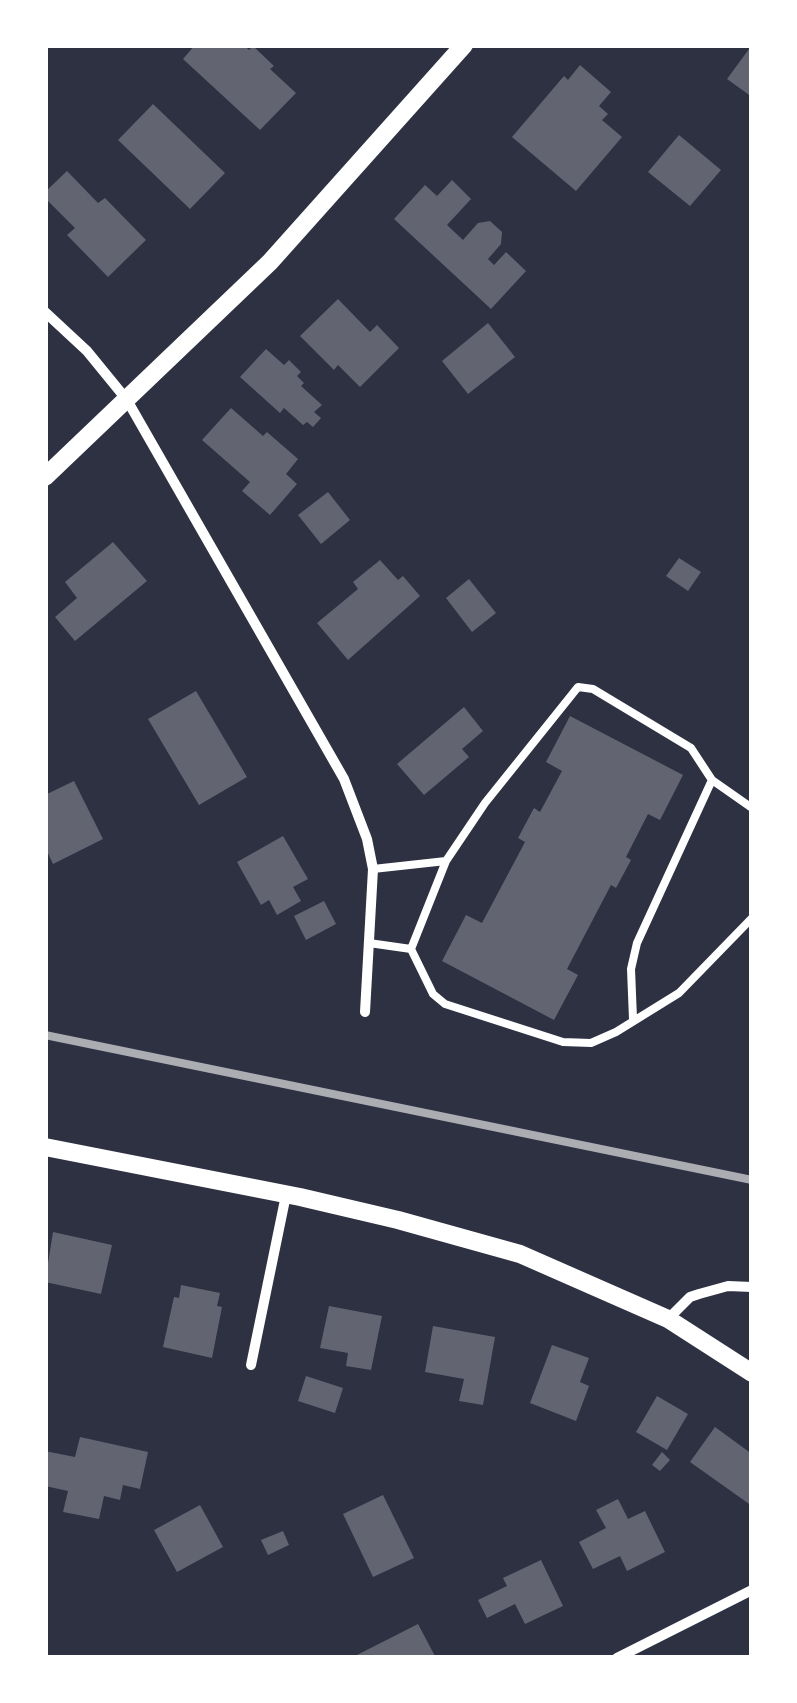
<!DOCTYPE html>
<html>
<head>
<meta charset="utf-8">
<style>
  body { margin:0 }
  #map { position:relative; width:797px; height:1703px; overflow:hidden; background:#2d3142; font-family:Rubik,sans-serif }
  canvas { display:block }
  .frame { position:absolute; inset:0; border:48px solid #fff; pointer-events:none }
</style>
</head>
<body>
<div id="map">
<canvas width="797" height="1703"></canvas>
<div class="frame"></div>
</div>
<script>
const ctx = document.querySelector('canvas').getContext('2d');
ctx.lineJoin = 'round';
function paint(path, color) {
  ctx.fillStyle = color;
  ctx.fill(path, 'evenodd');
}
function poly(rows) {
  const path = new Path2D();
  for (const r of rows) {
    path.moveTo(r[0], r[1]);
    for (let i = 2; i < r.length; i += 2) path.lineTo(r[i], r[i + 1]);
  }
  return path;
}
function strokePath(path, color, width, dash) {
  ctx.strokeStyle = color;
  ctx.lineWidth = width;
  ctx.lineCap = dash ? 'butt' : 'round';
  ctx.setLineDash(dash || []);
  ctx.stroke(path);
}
paint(poly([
  [195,45,244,45,249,50,253,46,274,66,270,69,296,93,260,130,183,59],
  [749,49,752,51,752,97,727,79],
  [580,65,611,92,599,106,608,114,602,120,622,137,576,191,512,137,564,76,568,80],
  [153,104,225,173,190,209,118,140],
  [679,135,721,170,690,206,648,172],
  [67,171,98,203,105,198,146,240,108,277,67,235,75,228,45,198,45,192],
  [452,180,471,199,447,225,463,240,478,223,490,221,502,232,501,244,488,259,494,265,506,252,526,271,491,309,394,219,425,185,437,196],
  [338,299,370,332,377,325,399,348,360,387,338,365,334,370,300,336],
  [488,323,515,357,468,394,442,361],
  [266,349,284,365,289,360,301,372,297,376,304,383,301,386,322,405,314,412,321,418,313,427,307,422,303,425,284,408,280,413,240,377],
  [231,408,263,436,267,432,298,459,286,474,297,484,270,515,242,491,250,482,202,440],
  [328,492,350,520,321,544,298,515],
  [113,542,147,581,75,641,55,617,77,598,65,582],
  [679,558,701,572,688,591,666,576],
  [380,560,398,580,403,576,420,596,348,660,317,623,358,589,353,582],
  [469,579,496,613,472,632,446,598],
  [196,691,247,777,199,805,148,719],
  [464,707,483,731,462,749,469,757,424,795,397,764],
  [570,716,683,775,660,820,648,814,626,857,631,860,616,888,611,885,567,969,578,975,554,1020,442,961,466,915,482,923,525,842,518,838,534,808,540,812,562,771,546,762],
  [74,781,103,839,53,864,45,847,45,795],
  [283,836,308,879,293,887,301,901,277,915,269,900,261,905,237,862],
  [324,901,336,924,306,940,294,916],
  [53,1232,112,1245,101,1294,45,1282],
  [181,1285,220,1293,217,1306,222,1307,212,1358,163,1347,174,1297,179,1298],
  [329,1306,382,1316,371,1370,346,1366,348,1353,320,1348],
  [433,1326,495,1337,483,1405,459,1401,464,1379,425,1372],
  [552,1345,589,1358,580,1382,589,1386,576,1421,530,1403],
  [306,1376,343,1388,335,1413,298,1401],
  [657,1396,688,1414,667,1450,636,1432],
  [715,1427,752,1454,752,1506,690,1462],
  [80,1437,148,1452,140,1489,123,1485,120,1500,104,1496,99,1519,63,1512,68,1491,45,1486,45,1451,75,1457],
  [662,1452,670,1460,660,1471,652,1465],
  [383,1495,414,1558,373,1577,343,1514],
  [618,1499,628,1519,645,1511,665,1552,627,1571,620,1556,593,1569,579,1542,606,1528,596,1510],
  [200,1505,223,1547,177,1572,154,1530],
  [283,1531,289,1545,268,1555,261,1540],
  [541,1560,563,1606,525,1624,515,1604,487,1618,478,1600,507,1586,503,1578],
  [418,1624,436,1658,351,1658]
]), '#626471');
strokePath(poly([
  [373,869,446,861,485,803,578,687,593,689,691,748,712,780,752,808],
  [369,943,411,949,433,994,445,1004,563,1042,591,1043,616,1032,679,993,752,918],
  [411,949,446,861],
  [633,1019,631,969,637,943,712,780]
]), '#fff', 8);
strokePath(poly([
  [45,312,87,351,127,400,344,779,367,839,373,869,365,1012],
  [668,1319,690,1297,699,1294,728,1286,752,1287],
  [251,1365,286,1195],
  [617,1658,752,1590]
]), '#fff', 10);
strokePath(poly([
  [45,477,270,262,464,45],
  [45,1147,300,1197,398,1220,520,1254,668,1319,752,1373]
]), '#fff', 18);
strokePath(poly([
  [45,1035,752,1180]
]), '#abadb3', 8);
</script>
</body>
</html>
